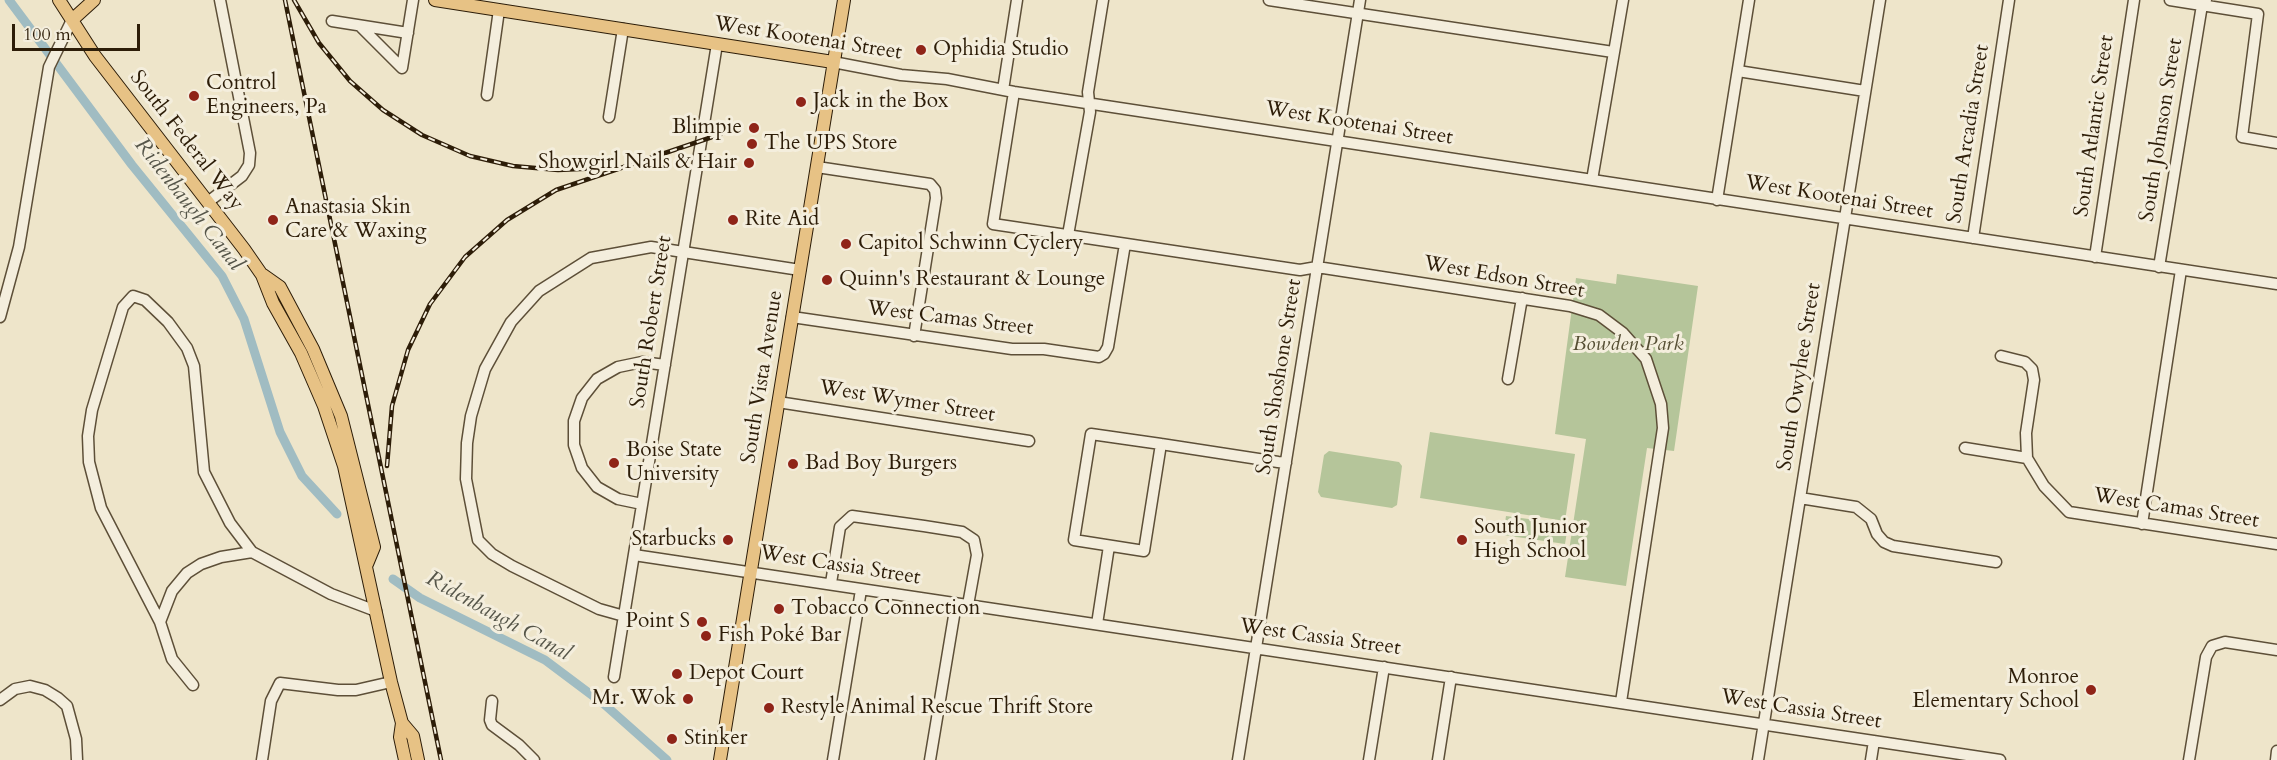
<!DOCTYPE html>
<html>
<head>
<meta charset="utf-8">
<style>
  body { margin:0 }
  #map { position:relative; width:2277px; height:760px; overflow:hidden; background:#eee5ca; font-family:Cardo,serif }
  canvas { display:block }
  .scale { position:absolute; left:12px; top:24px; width:128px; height:27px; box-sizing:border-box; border:3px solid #2d1d08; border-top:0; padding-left:8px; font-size:18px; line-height:21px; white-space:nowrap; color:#2d1d08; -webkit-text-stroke:4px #f4eedd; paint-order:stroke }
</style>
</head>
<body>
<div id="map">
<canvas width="2277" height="760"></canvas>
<div class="scale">100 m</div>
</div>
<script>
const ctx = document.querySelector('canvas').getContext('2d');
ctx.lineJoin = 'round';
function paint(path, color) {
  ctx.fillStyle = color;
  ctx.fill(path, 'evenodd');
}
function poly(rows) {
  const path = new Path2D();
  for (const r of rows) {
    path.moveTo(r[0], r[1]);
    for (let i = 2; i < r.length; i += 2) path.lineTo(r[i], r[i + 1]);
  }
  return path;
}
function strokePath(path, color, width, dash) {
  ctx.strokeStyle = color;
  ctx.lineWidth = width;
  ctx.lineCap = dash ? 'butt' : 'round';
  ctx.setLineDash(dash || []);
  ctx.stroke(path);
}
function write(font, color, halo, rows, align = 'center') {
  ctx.font = font + ' Cardo,serif';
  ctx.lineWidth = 6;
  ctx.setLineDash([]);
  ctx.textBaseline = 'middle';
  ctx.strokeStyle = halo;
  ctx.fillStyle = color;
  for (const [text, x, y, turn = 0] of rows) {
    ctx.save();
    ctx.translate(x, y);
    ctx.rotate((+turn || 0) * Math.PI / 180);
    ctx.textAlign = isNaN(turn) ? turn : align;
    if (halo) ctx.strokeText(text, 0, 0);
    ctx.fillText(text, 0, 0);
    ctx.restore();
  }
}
paint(poly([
  [1617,274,1698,286,1674,451,1647,448,1626,586,1565,577,1586,439,1555,434,1576,278,1616,284],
  [1430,432,1575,454,1565,521,1420,498],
  [1329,451,1399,462,1402,466,1397,505,1392,508,1321,497,1318,492,1324,455],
  [1506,516,1536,520,1536,526,1537,520,1568,525,1565,544,1503,535]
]), '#b5c59a');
strokePath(poly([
  [9,0,132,165,222,276,244,319,280,432,302,476,337,514],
  [393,579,420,598,545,660,605,705,667,760]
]), '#a0bcc2', 9);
const minor = poly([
  [1269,0,1613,52],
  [2170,0,2258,14,2242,137,2277,143],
  [332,21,408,33],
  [360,26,402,68],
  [833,62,901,75,947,79,1014,92,2277,284],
  [402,68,413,0],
  [1738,71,1865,91],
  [1003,90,1017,0],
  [1014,92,993,224,1300,270,1317,267,1570,306,1599,315,1623,333,1646,359,1661,404,1663,428,1621,702],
  [487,95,499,10],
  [609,117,623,29],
  [817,167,930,184,935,190,936,198,914,336],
  [1592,180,1623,0],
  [1717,200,1749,0],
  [208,202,242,176,249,165,250,153,220,0],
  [1068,235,1090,112,1088,92,1103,0],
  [1973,238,2009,0],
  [2095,257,2134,0],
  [2159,267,2202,5,2206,0],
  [0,317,19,247,49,67,72,20],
  [792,317,1012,349,1044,349,1099,357,1104,354,1108,347,1125,244],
  [2001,356,2025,362,2032,369,2034,380,2026,433,2027,458,2044,486,2069,512,2277,544],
  [1508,379,1522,298],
  [778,402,1029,441],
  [1161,444,1144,551,1074,540,1091,434,1161,444,1278,462,1286,463],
  [1965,448,2027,458],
  [1800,498,1856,507,1871,519,1877,534,1884,542,1893,546,1996,562],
  [642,504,618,499,597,487,582,468,574,445,574,421,582,398,597,379,618,367,642,362,665,365],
  [2142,524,2181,270],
  [634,555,2000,760],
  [831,583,840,527,852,516,924,526,962,532,974,540,977,555,968,605],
  [624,616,599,609,512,566,492,554,478,540,466,479,467,443,471,416,485,369,511,322,539,291,591,258,651,247,800,270],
  [160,622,172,591,187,573,201,564,221,557,252,552],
  [1097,624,1109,546],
  [614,677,717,44],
  [193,685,172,659,160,622,101,508,89,462,88,436,92,410,123,307,133,296,145,300,168,322,187,348,194,366,204,472,230,523,252,552,331,594,376,611],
  [0,700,15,689,30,686,45,690,58,698,67,706,76,739,77,760],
  [492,701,490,720,492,725,519,745,534,760],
  [262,760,271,701,280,683,338,690,356,690,391,682],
  [833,760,861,590],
  [930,760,956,604],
  [1238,760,1360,0],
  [1369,760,1384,667],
  [1438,760,1451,677],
  [1758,760,1880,0],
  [1871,760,1874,741],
  [2189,760,2206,657,2212,646,2225,642,2277,650],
  [2276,760,2277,751]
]);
const major = poly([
  [59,0,95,56,244,249,262,275,273,303,301,353,324,406,344,466,391,682,402,723,413,736,418,760],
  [435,0,833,62],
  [72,20,94,0],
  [263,275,280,287,313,349,341,416,374,547,367,564],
  [402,723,400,737,405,760],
  [720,760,844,0]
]);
strokePath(minor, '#5d4f38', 13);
strokePath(major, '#2d1d08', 14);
strokePath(minor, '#f4eedd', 10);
strokePath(major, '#e7c285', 12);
const rail = poly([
  [285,0,441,760],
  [294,0,319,43,350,81,383,110,422,135,470,156,513,166,558,170,602,168],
  [387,466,392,406,408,350,430,304,465,257,507,220,556,190,721,134]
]);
strokePath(rail, '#2d1d08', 4.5);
strokePath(rail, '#f4eedd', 2, [7]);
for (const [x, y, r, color] of [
  [921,50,6,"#8f2418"],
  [194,96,6,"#8f2418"],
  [801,102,6,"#8f2418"],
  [754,128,6,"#8f2418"],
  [752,144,6,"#8f2418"],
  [749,163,6,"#8f2418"],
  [273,220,6,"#8f2418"],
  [733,220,6,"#8f2418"],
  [846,244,6,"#8f2418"],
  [827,280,6,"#8f2418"],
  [614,463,6,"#8f2418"],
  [793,464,6,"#8f2418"],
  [728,540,6,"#8f2418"],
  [1462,540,6,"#8f2418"],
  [779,609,6,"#8f2418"],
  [702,622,6,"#8f2418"],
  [706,636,6,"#8f2418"],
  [677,674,6,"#8f2418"],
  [2091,690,6,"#8f2418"],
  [688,699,6,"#8f2418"],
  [769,708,6,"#8f2418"],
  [672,739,6,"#8f2418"]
]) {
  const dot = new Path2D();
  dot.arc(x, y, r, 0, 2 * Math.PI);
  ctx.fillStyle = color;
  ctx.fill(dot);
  strokePath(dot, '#f4eedd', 2);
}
write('21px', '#2d1d08', '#f4eedd', [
  ["West Kootenai Street",808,39,9],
  ["West Kootenai Street",1359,124,9],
  ["South Atlantic Street",2095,126,-82],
  ["South Johnson Street",2162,130,-81],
  ["South Arcadia Street",1969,134,-81],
  ["South Federal Way",186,141,52],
  ["West Kootenai Street",1839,198,9],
  ["West Edson Street",1504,278,10],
  ["West Camas Street",950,319,7],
  ["South Robert Street",652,322,-81],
  ["South Vista Avenue",763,377,-81],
  ["South Shoshone Street",1280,377,-81],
  ["South Owyhee Street",1800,377,-81],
  ["West Wymer Street",907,402,9],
  ["West Camas Street",2176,509,9],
  ["West Cassia Street",840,566,9],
  ["West Cassia Street",1320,638,8],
  ["West Cassia Street",1801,710,9]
]);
write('21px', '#2d1d08', '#f4eedd', [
  ["Ophidia Studio",933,50],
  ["Control",206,84],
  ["Engineers, Pa",206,108],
  ["Jack in the Box",813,102],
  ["Blimpie",742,128,"right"],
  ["The UPS Store",764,144],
  ["Showgirl Nails & Hair",737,163,"right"],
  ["Anastasia Skin",285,208],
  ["Care & Waxing",285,232],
  ["Rite Aid",745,220],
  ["Capitol Schwinn Cyclery",858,244],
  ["Quinn's Restaurant & Lounge",839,280],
  ["Boise State",626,451],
  ["University",626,475],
  ["Bad Boy Burgers",805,464],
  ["South Junior",1474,528],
  ["High School",1474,552],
  ["Starbucks",716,540,"right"],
  ["Tobacco Connection",791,609],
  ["Point S",690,622,"right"],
  ["Fish Poké Bar",718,636],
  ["Depot Court",689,674],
  ["Monroe",2079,678,"right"],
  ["Elementary School",2079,702,"right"],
  ["Mr. Wok",676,699,"right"],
  ["Restyle Animal Rescue Thrift Store",781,708],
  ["Stinker",684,739]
], 'left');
write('italic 21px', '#564f34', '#f4eedd', [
  ["Bowden Park",1628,345]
]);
write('italic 22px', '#555549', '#f4eedd', [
  ["Ridenbaugh Canal",188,205,52],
  ["Ridenbaugh Canal",498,617,29]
]);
</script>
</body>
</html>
